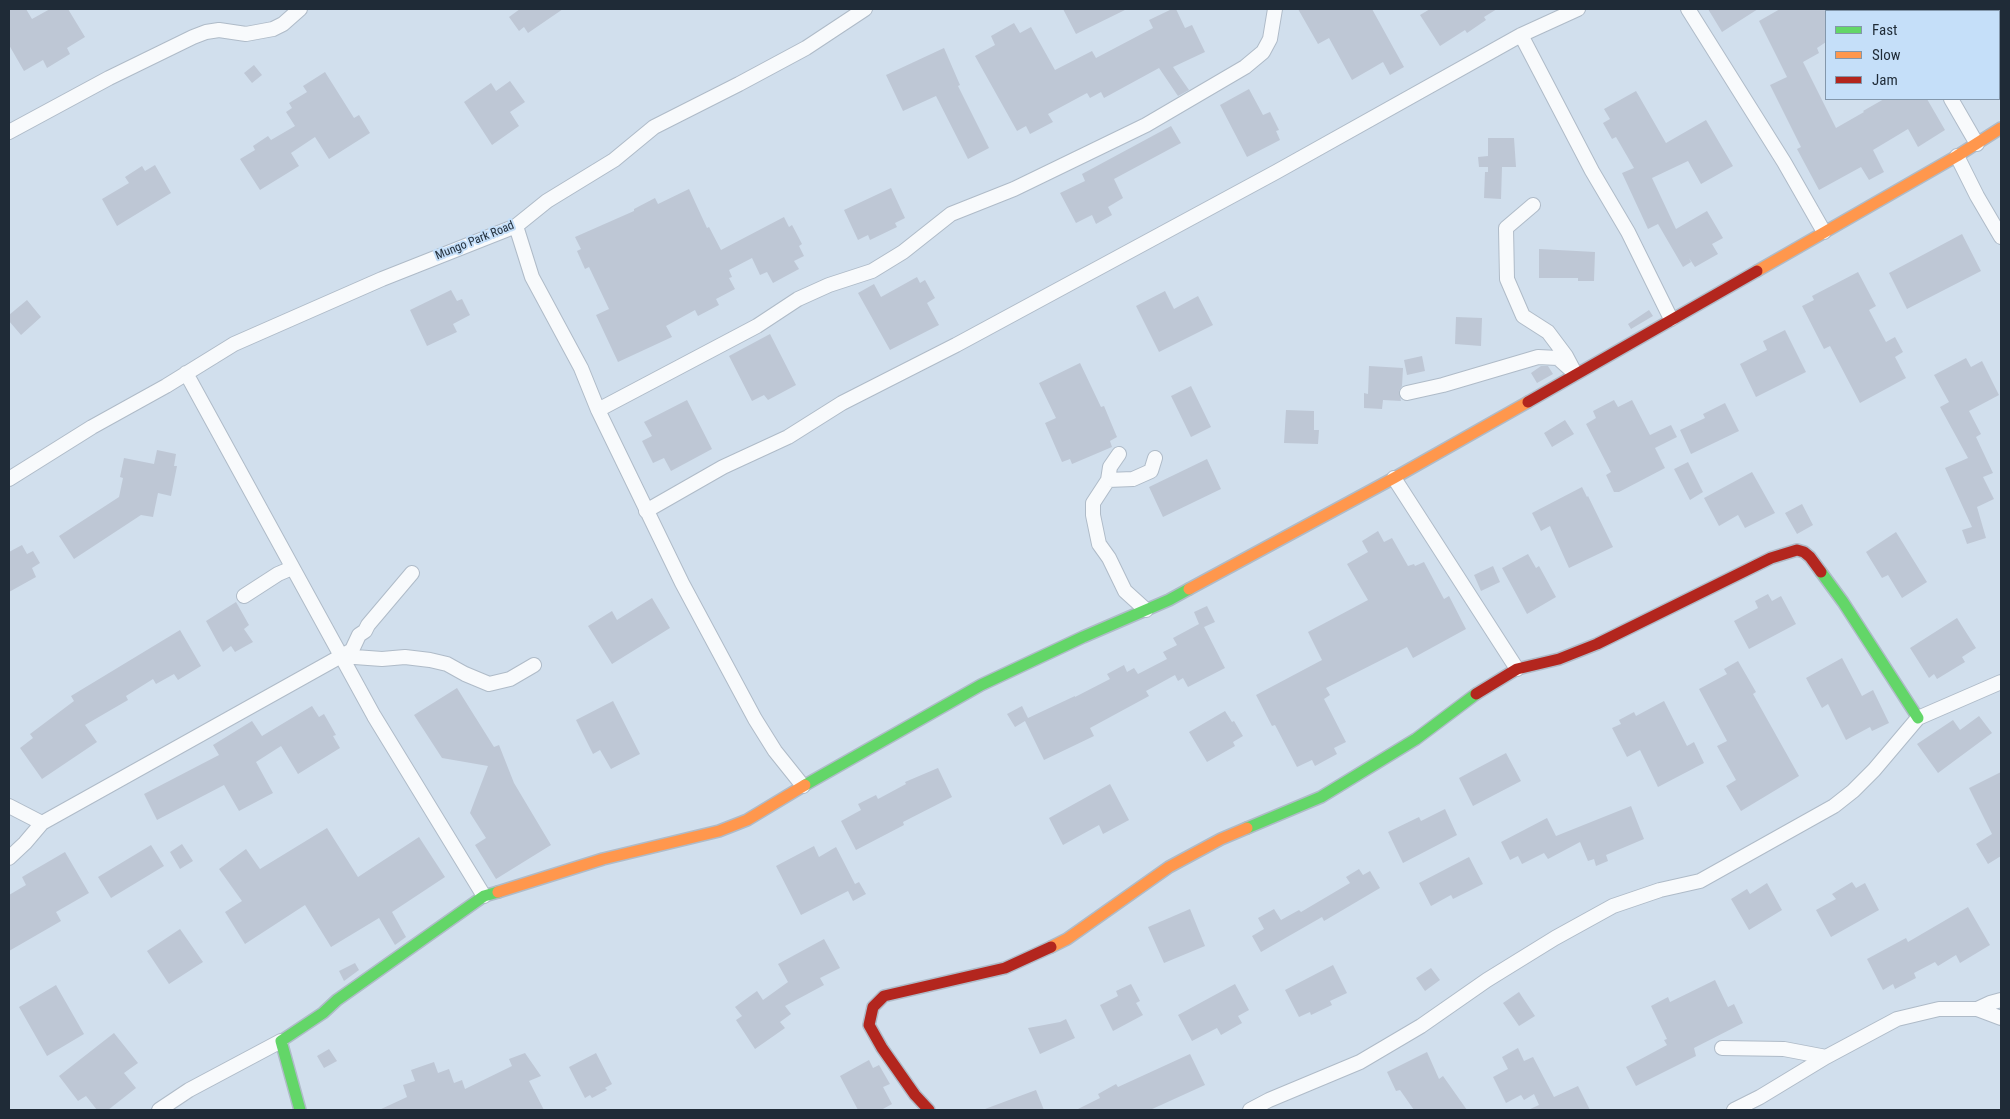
<!DOCTYPE html>
<html>
<head>
<meta charset="utf-8">
<style>
  body { margin:0 }
  #map { position:relative; width:2010px; height:1119px; overflow:hidden; background:#d1dfed; font-family:"Roboto Condensed",sans-serif }
  canvas { display:block }
  .frame { position:absolute; inset:0; border:10px solid #1f2b37; pointer-events:none }
  .legend { position:absolute; left:1825px; top:10px; width:175px; height:90px; box-sizing:border-box; background:#c5dff9; border:1px solid #8397ab; margin:0; padding:6px 9px; list-style:none; font-size:15px; color:#1f2b37 }
  .legend li { display:flex; align-items:center; gap:10px; height:25px }
  .legend b { width:25px; border:1px solid #8397ab }
</style>
</head>
<body>
<div id="map">
<canvas width="2010" height="1119"></canvas>
<div class="frame"></div>
<ul class="legend">
<li><b style="height:6px;background:#63d668"></b>Fast</li>
<li><b style="height:6px;background:#ff974d"></b>Slow</li>
<li><b style="height:6px;background:#b3261e"></b>Jam</li>
</ul>
</div>
<script>
const ctx = document.querySelector('canvas').getContext('2d');
ctx.lineJoin = 'round';
function paint(path, color) {
  ctx.fillStyle = color;
  ctx.fill(path, 'evenodd');
}
function poly(rows) {
  const path = new Path2D();
  for (const r of rows) {
    path.moveTo(r[0], r[1]);
    for (let i = 2; i < r.length; i += 2) path.lineTo(r[i], r[i + 1]);
  }
  return path;
}
function strokePath(path, color, width, dash) {
  ctx.strokeStyle = color;
  ctx.lineWidth = width;
  ctx.lineCap = dash ? 'butt' : 'round';
  ctx.setLineDash(dash || []);
  ctx.stroke(path);
}
function write(font, color, halo, rows, align = 'center') {
  ctx.font = font + ' "Roboto Condensed",sans-serif';
  ctx.lineWidth = 4;
  ctx.setLineDash([]);
  ctx.textBaseline = 'middle';
  ctx.strokeStyle = halo;
  ctx.fillStyle = color;
  for (const [text, x, y, turn = 0] of rows) {
    ctx.save();
    ctx.translate(x, y);
    ctx.rotate((+turn || 0) * Math.PI / 180);
    ctx.textAlign = isNaN(turn) ? turn : align;
    if (halo) ctx.strokeText(text, 0, 0);
    ctx.fillText(text, 0, 0);
    ctx.restore();
  }
}
paint(poly([
  [9,9,26,9,32,19,50,9,68,9,85,37,67,48,70,54,47,68,43,60,24,71,9,45],
  [520,9,563,9,528,33,524,27,519,31,509,17],
  [1063,9,1127,9,1076,34],
  [1172,9,1176,9,1185,28,1192,25,1205,52,1173,67,1189,90,1178,96,1159,68,1104,98,1101,92,1090,98,1087,93,1048,114,1053,122,1030,134,1026,126,1017,131,975,56,995,45,991,36,1014,23,1020,33,1031,27,1055,70,1092,51,1096,58,1153,28,1149,20],
  [1298,9,1372,9,1404,67,1390,75,1383,62,1352,80,1329,38,1318,44],
  [1430,9,1497,9,1484,17,1486,20,1467,33,1465,30,1440,46,1420,15],
  [1708,9,1758,9,1722,32],
  [1780,9,1826,9,1826,42,1817,48,1819,53,1803,62,1836,128,1864,112,1863,111,1884,99,1927,99,1945,130,1918,147,1908,129,1873,150,1884,172,1869,180,1861,167,1819,190,1797,149,1801,147,1770,85,1787,77,1759,21],
  [944,48,960,85,958,86,989,148,968,159,936,96,903,111,886,75],
  [254,65,262,75,252,83,244,73],
  [325,72,354,118,359,115,370,133,329,159,315,137,291,153,299,166,260,190,240,159,255,150,253,146,268,136,271,140,295,126,286,112,292,108,289,103,307,92,303,86],
  [510,81,525,102,510,112,519,126,492,145,464,102,491,83,496,91],
  [1249,89,1263,115,1270,112,1279,130,1276,131,1280,140,1247,157,1220,105],
  [1636,91,1666,143,1706,120,1733,166,1701,184,1688,161,1652,178,1676,229,1707,211,1723,238,1712,244,1718,254,1695,267,1689,258,1691,262,1683,267,1658,224,1648,229,1622,173,1634,168,1616,137,1612,139,1603,123,1610,119,1604,109],
  [1171,126,1181,143,1114,179,1123,198,1108,207,1112,215,1096,224,1092,215,1076,223,1060,193,1085,181,1082,174],
  [1488,138,1514,138,1516,167,1502,167,1501,199,1484,198,1485,172,1488,172,1488,167,1479,167,1478,157,1488,156],
  [155,165,171,193,117,226,102,199,129,183,125,177,142,166,145,171],
  [891,188,905,218,895,223,897,227,870,240,868,235,858,240,844,210],
  [689,189,707,228,709,227,721,250,784,217,789,227,792,225,802,244,799,246,804,256,794,261,799,269,773,283,767,272,760,275,752,258,729,270,732,277,729,278,735,289,716,299,719,305,698,316,695,310,666,326,672,337,618,362,596,315,609,309,589,267,585,269,577,251,581,249,575,237,634,211,634,209,655,198,658,204],
  [1962,234,1981,271,1907,309,1889,273],
  [1539,249,1595,252,1594,281,1578,281,1578,278,1539,278],
  [1858,272,1876,306,1869,310,1886,342,1895,337,1903,352,1895,357,1906,378,1860,403,1830,346,1824,349,1802,306,1814,300,1812,296],
  [917,277,920,283,925,280,935,298,927,303,939,325,890,350,858,293,874,284,881,297],
  [451,290,457,301,462,299,470,315,453,324,457,332,427,346,410,310],
  [1165,291,1174,309,1198,296,1213,325,1159,352,1136,306],
  [27,300,41,317,21,335,9,321,9,315],
  [1649,310,1653,316,1631,329,1628,324],
  [1456,317,1482,318,1481,346,1455,344],
  [1785,330,1806,372,1756,397,1740,364,1767,350,1763,341],
  [770,334,796,385,768,400,764,395,752,401,729,356],
  [1422,356,1425,371,1407,375,1404,360],
  [1966,358,1971,367,1982,361,1999,395,1969,411,1981,434,1976,437,1993,473,1983,477,1994,499,1977,507,1986,538,1967,544,1962,530,1972,527,1945,468,1968,458,1940,407,1949,402,1934,375],
  [1080,363,1101,407,1104,406,1117,437,1110,441,1112,447,1072,464,1070,459,1062,462,1045,423,1056,418,1039,383],
  [1369,366,1403,368,1402,386,1399,391,1401,401,1383,400,1382,409,1364,408,1364,393,1368,394],
  [1541,366,1548,366,1553,374,1537,383,1531,373],
  [1191,386,1211,427,1191,437,1171,396],
  [687,400,712,449,671,471,664,458,653,463,642,441,652,436,644,422],
  [1614,400,1618,407,1632,400,1650,435,1671,425,1677,437,1655,448,1665,468,1619,492,1614,492,1606,475,1611,472,1586,424,1596,418,1593,411],
  [1725,403,1739,431,1691,454,1680,430,1705,418,1703,414],
  [1286,410,1314,411,1314,430,1319,430,1318,444,1284,443],
  [1565,420,1574,434,1552,447,1544,433],
  [157,450,176,454,174,466,177,466,171,496,158,493,153,517,141,515,74,559,59,536,119,497,123,478,120,477,124,458,154,464],
  [1207,459,1221,489,1163,517,1149,487],
  [1688,462,1703,492,1690,500,1674,469],
  [1752,472,1775,513,1745,528,1738,515,1719,526,1704,498],
  [1582,487,1587,497,1588,496,1613,547,1569,568,1550,526,1541,531,1532,513],
  [1802,504,1813,525,1797,534,1785,513],
  [1378,531,1384,542,1392,538,1408,566,1414,564,1415,566,1424,562,1444,599,1449,596,1466,629,1413,658,1407,647,1326,688,1330,695,1324,699,1346,742,1334,748,1337,754,1315,766,1312,760,1297,767,1275,725,1272,726,1256,695,1322,660,1308,632,1368,600,1347,564,1368,552,1362,541],
  [1896,532,1927,582,1902,598,1888,575,1882,578,1866,552],
  [22,545,27,554,33,551,40,563,32,568,36,577,9,592,9,552],
  [1528,554,1536,568,1539,566,1556,597,1527,614,1502,568],
  [1493,566,1500,582,1481,591,1474,575],
  [1768,594,1772,601,1781,596,1796,624,1749,649,1734,621,1758,608,1755,601],
  [652,598,670,628,612,664,588,626,612,611,617,620],
  [236,602,249,625,244,629,253,642,235,652,231,646,223,652,206,621],
  [1207,606,1215,622,1204,627,1225,668,1188,687,1183,678,1178,681,1175,675,1146,691,1149,696,1090,728,1094,736,1044,760,1025,721,1015,727,1007,714,1022,706,1028,718,1075,696,1075,697,1110,679,1107,674,1124,665,1127,672,1134,668,1138,674,1167,659,1163,652,1177,645,1173,638,1199,624,1194,612],
  [1957,618,1976,648,1962,657,1965,662,1937,679,1934,674,1929,678,1910,648],
  [180,630,201,666,178,680,174,674,156,684,153,679,126,696,128,700,85,725,97,742,42,779,20,748,33,738,30,734,74,701,71,696],
  [1842,658,1862,696,1873,690,1889,723,1872,731,1870,727,1846,740,1828,704,1822,708,1806,678],
  [1738,661,1756,692,1753,694,1799,776,1741,811,1726,786,1736,780,1717,746,1727,741,1699,689,1727,674,1724,669],
  [457,688,494,747,499,745,514,783,551,845,496,879,475,845,486,838,470,813,488,766,442,758,414,715],
  [613,701,640,754,611,769,600,750,593,754,576,720],
  [1664,701,1687,746,1694,742,1704,763,1658,787,1640,750,1627,757,1612,728,1621,724,1619,720,1634,712,1636,716],
  [312,706,319,717,324,714,336,735,333,736,340,748,298,774,281,746,256,762,273,793,239,811,224,785,157,820,144,794,219,755,213,745,252,721,262,736],
  [1225,711,1232,722,1234,721,1243,736,1233,742,1235,746,1207,762,1189,732],
  [1979,716,1992,733,1938,773,1917,744,1953,720,1960,730],
  [1506,753,1521,781,1473,806,1459,778],
  [938,768,952,797,903,822,904,825,856,850,841,821,861,810,858,804,876,795,878,799,906,784,905,782],
  [2001,772,2001,856,1988,864,1976,844,1992,834,1969,788],
  [1110,784,1129,820,1103,834,1099,825,1063,845,1049,818],
  [1631,806,1644,839,1606,855,1608,861,1596,866,1594,859,1588,861,1580,842,1548,859,1544,853,1522,864,1518,856,1510,860,1501,842,1547,818,1556,836],
  [1445,809,1457,835,1403,863,1388,832,1419,817,1421,821],
  [327,828,358,877,419,837,445,877,392,912,406,937,395,945,379,918,331,947,305,905,245,944,225,912,242,901,219,869,246,849,260,869],
  [182,844,193,861,180,869,170,852],
  [151,845,164,866,111,898,98,877],
  [814,846,819,857,836,847,855,884,859,882,866,894,853,901,848,891,801,915,776,866],
  [65,852,89,893,56,912,61,921,9,951,9,895,26,885,22,877],
  [1469,857,1483,884,1453,899,1451,895,1431,906,1419,883],
  [1359,869,1363,875,1370,871,1380,888,1324,921,1322,917,1261,952,1252,936,1264,929,1258,918,1274,909,1281,920,1299,910,1301,912,1350,883,1346,877],
  [1852,882,1856,888,1865,883,1879,910,1831,937,1816,910,1836,899,1832,894],
  [1767,883,1782,910,1749,930,1731,899,1747,889,1750,894],
  [1968,907,1990,945,1960,963,1956,955,1938,966,1935,962,1914,973,1916,978,1895,989,1893,984,1883,990,1867,959,1906,938,1908,942],
  [1190,909,1205,946,1164,963,1148,927],
  [180,929,203,962,169,984,147,951],
  [824,939,840,968,820,978,824,985,785,1006,791,1014,780,1022,785,1028,755,1049,736,1020,742,1016,735,1007,757,991,763,1000,788,982,778,964],
  [355,963,359,970,344,981,339,971],
  [1333,965,1347,993,1330,1001,1332,1005,1311,1015,1310,1012,1299,1017,1285,990],
  [1431,968,1440,980,1425,991,1416,978],
  [1715,980,1728,1007,1734,1004,1743,1023,1694,1048,1696,1056,1636,1086,1626,1067,1667,1045,1664,1040,1667,1039,1651,1006,1668,997,1670,1002],
  [1131,984,1140,1001,1136,1003,1143,1015,1113,1031,1100,1005,1118,996,1116,991],
  [1235,984,1249,1010,1238,1016,1242,1023,1221,1035,1217,1028,1192,1041,1178,1015],
  [56,985,84,1034,47,1056,19,1007],
  [1519,992,1535,1016,1519,1026,1503,1003],
  [1066,1019,1075,1038,1040,1054,1028,1028,1060,1022],
  [114,1033,138,1063,124,1073,136,1088,108,1110,97,1110,86,1096,78,1101,59,1076],
  [1518,1048,1524,1061,1533,1057,1554,1097,1578,1086,1590,1110,1528,1110,1539,1105,1534,1094,1524,1100,1521,1095,1506,1103,1493,1077,1508,1069,1502,1057],
  [329,1049,337,1061,324,1068,317,1056],
  [1427,1052,1439,1079,1443,1076,1467,1110,1414,1110,1400,1090,1396,1091,1387,1072],
  [525,1053,541,1076,529,1081,544,1110,379,1110,407,1097,403,1085,415,1081,411,1070,434,1062,438,1073,449,1069,454,1083,462,1080,465,1089,512,1066,509,1059],
  [596,1053,612,1084,605,1088,607,1090,592,1098,590,1095,585,1098,569,1067],
  [1190,1054,1205,1085,1150,1110,1076,1110,1100,1098,1098,1094,1116,1084,1118,1087],
  [869,1060,873,1068,879,1065,890,1084,883,1087,892,1104,881,1110,858,1110,840,1076],
  [1036,1090,1044,1110,985,1110,985,1109]
]), '#bec7d5');
const street = poly([
  [1688,9,1784,162,1824,232],
  [1898,9,1900,11],
  [1521,35,1592,171,1628,232,1671,319],
  [1951,99,1977,144],
  [9,132,109,78,193,37,206,32,219,30,246,34,273,29,283,24,300,9],
  [1957,156,1977,196,2001,237],
  [1533,205,1506,228,1507,279,1523,316,1548,332,1566,356,1575,373],
  [516,226,532,277,581,368,598,410,682,583,755,719,775,751,803,786],
  [186,373,374,716,484,896],
  [1407,393,1443,385,1538,357,1558,358,1569,368],
  [598,410,757,326,798,299,829,285,872,271,903,252,951,214,1014,189,1146,125,1245,67,1263,52,1270,39,1275,9],
  [1394,478,1517,669],
  [9,479,92,427,166,386,234,344,382,279,516,226,547,201,614,160,654,127,739,84,806,48,865,9],
  [1108,480,1110,467,1119,454],
  [646,511,723,467,788,437,842,403,956,345,1276,172,1521,35,1578,9],
  [244,596,278,574,292,568],
  [1146,610,1125,591,1109,558,1099,544,1093,515,1093,503,1108,480,1133,479,1151,471,1155,458],
  [341,656,382,659,405,657,430,660,447,664,465,674,489,684,510,679,534,665],
  [9,806,42,823],
  [9,858,25,843,42,823,352,650,359,635,365,631,368,625,412,573],
  [1977,1009,1990,1003,2001,1000],
  [1722,1048,1784,1049,1826,1057],
  [159,1110,189,1090,281,1041],
  [1250,1110,1269,1100,1360,1062,1421,1026,1487,980,1555,938,1613,906,1660,890,1700,881,1834,806,1853,791,1874,770,1918,718,2001,682],
  [1734,1110,1760,1097,1826,1057,1897,1019,1939,1009,1977,1009,2001,1018]
]);
const fast = poly([
  [1821,572,1843,602,1918,718],
  [805,785,981,685,1083,637,1169,600,1189,589],
  [1247,828,1321,797,1416,739,1476,694],
  [300,1110,281,1041,323,1013,337,1000,484,896,498,892]
]);
const slow = poly([
  [1757,271,1957,156,2001,128],
  [1189,589,1394,478,1528,402],
  [498,892,603,859,719,831,747,820,805,785],
  [1051,947,1067,939,1169,867,1221,839,1247,828]
]);
const jam = poly([
  [1528,402,1757,271],
  [1476,694,1517,669,1559,659,1597,644,1771,558,1797,550,1804,552,1810,557,1821,572],
  [929,1110,915,1095,882,1048,869,1025,873,1007,884,996,1005,968,1051,947]
]);
strokePath(street, '#afbbc8', 16);
strokePath(fast, '#afbbc8', 14);
strokePath(slow, '#afbbc8', 14);
strokePath(jam, '#afbbc8', 14);
strokePath(street, '#f8fafc', 14);
strokePath(fast, '#63d668', 11);
strokePath(slow, '#ff974d', 11);
strokePath(jam, '#b3261e', 11);
write('12px', '#1f2b37', '#c5dff9', [
  ["Mungo Park Road",475,241,-22]
]);
</script>
</body>
</html>
